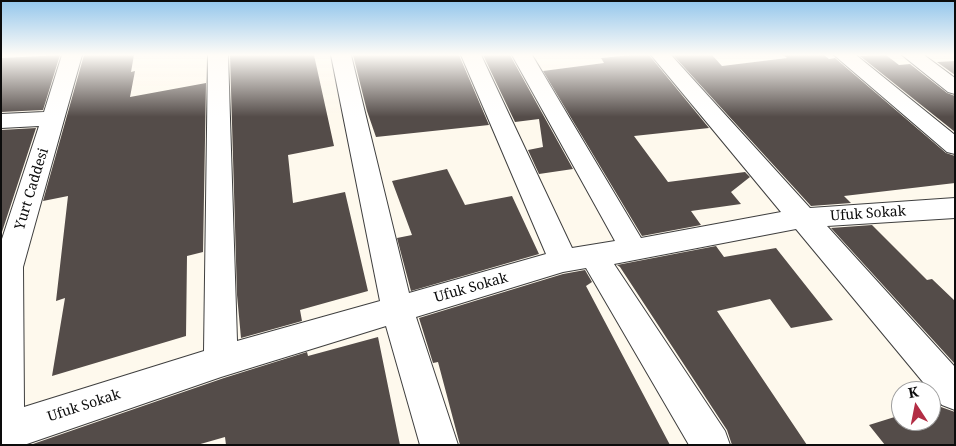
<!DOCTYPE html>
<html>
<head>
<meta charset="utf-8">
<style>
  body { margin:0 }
  #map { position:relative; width:956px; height:446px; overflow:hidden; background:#fef9ed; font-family:"Noto Serif",serif }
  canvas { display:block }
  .frame { position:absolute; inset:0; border:2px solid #0c0c0c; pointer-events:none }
  .north { position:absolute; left:891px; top:381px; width:50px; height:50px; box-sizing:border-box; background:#fff; border:1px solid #9e9e9e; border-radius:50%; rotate:349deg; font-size:14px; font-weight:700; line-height:20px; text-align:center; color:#0c0c0c }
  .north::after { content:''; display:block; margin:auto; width:18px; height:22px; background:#b32d44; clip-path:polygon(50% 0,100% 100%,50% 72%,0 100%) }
</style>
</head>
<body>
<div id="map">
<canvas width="956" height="446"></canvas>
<div class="frame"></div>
<div class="north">K</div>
</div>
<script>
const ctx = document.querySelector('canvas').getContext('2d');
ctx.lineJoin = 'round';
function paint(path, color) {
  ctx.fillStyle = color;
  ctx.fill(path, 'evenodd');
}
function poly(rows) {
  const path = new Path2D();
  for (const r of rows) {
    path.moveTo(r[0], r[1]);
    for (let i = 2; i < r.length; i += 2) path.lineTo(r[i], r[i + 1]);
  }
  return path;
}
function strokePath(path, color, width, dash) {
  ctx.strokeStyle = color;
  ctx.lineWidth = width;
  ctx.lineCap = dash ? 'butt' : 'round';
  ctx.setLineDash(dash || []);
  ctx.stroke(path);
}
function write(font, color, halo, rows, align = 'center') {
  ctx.font = font + ' "Noto Serif",serif';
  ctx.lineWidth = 5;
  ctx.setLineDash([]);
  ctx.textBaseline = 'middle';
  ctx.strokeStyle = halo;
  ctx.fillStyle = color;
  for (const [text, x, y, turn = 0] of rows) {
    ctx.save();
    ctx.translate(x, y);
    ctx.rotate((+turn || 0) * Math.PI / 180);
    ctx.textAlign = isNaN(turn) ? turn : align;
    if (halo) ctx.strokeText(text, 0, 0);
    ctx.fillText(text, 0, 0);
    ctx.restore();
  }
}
paint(poly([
  [60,55,43,110,1,112,1,58],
  [84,55,134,55,131,72,135,71,130,97,206,83,203,252,187,256,186,336,52,376,65,298,56,301,68,196,43,201],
  [230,55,314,55,334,146,288,155,293,203,345,192,368,291,300,310,302,321,241,338,237,295],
  [353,55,459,55,489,125,376,137,367,111],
  [483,55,510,55,573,169,539,174,528,150,543,147,539,119,515,122],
  [631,55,649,55,709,128,634,136,668,182,745,172,750,177,731,192,741,204,691,211,701,225,642,236,543,71,604,63,601,58],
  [673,55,712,55,722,66,787,58,783,55,824,55,829,59,835,58,946,153,955,156,955,183,844,196,851,203,811,206],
  [886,55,899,65,910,64,947,93,955,96,955,132,860,56],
  [955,61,955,75,937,62],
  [36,128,1,235,1,130],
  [447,169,465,205,512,196,539,254,411,291,397,238,412,235,392,181],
  [872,225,927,280,932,279,955,301,955,364,831,228],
  [716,246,724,257,776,248,833,320,791,328,770,299,717,311,807,445,732,445,727,430,620,267,617,265],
  [585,270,592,282,586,286,670,445,460,445,438,362,433,363,419,318,563,274],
  [378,337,400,445,226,445,225,437,197,445,30,445,224,378,307,352,308,356],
  [931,395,941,407,955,412,955,445,885,445,869,425,901,415,901,421,931,421]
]), '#544c49');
const minor = poly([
  [62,55,82,55,23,267,24,407,204,351,208,55,228,55,237,341,380,301,331,55,351,55,409,293,546,254,461,55,481,55,572,248,615,241,512,55,532,55,641,238,781,212,651,55,671,55,810,208,955,198,955,218,827,226,955,367,955,410,942,405,796,229,614,264,725,431,730,445,689,445,586,268,563,272,416,317,458,445,420,445,386,326,221,377,24,445,1,445,1,242,39,126,1,128,1,114,44,112,62,55],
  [834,55,856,55,955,135,955,154,947,152,834,55],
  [902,55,924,55,955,78,955,94,948,92,902,55]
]);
strokePath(minor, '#3f3f3f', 2);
paint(minor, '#fff');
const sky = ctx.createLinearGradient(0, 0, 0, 117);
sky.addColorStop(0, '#93c6ec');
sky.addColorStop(0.47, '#fffcf7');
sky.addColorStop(1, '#fffcf700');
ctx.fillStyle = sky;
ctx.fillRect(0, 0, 956, 117);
write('14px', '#0c0c0c', '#fff', [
  ["Yurt Caddesi",32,189,-73],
  ["Ufuk Sokak",868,214,-4],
  ["Ufuk Sokak",471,288,-16],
  ["Ufuk Sokak",84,406,-18]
]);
</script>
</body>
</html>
